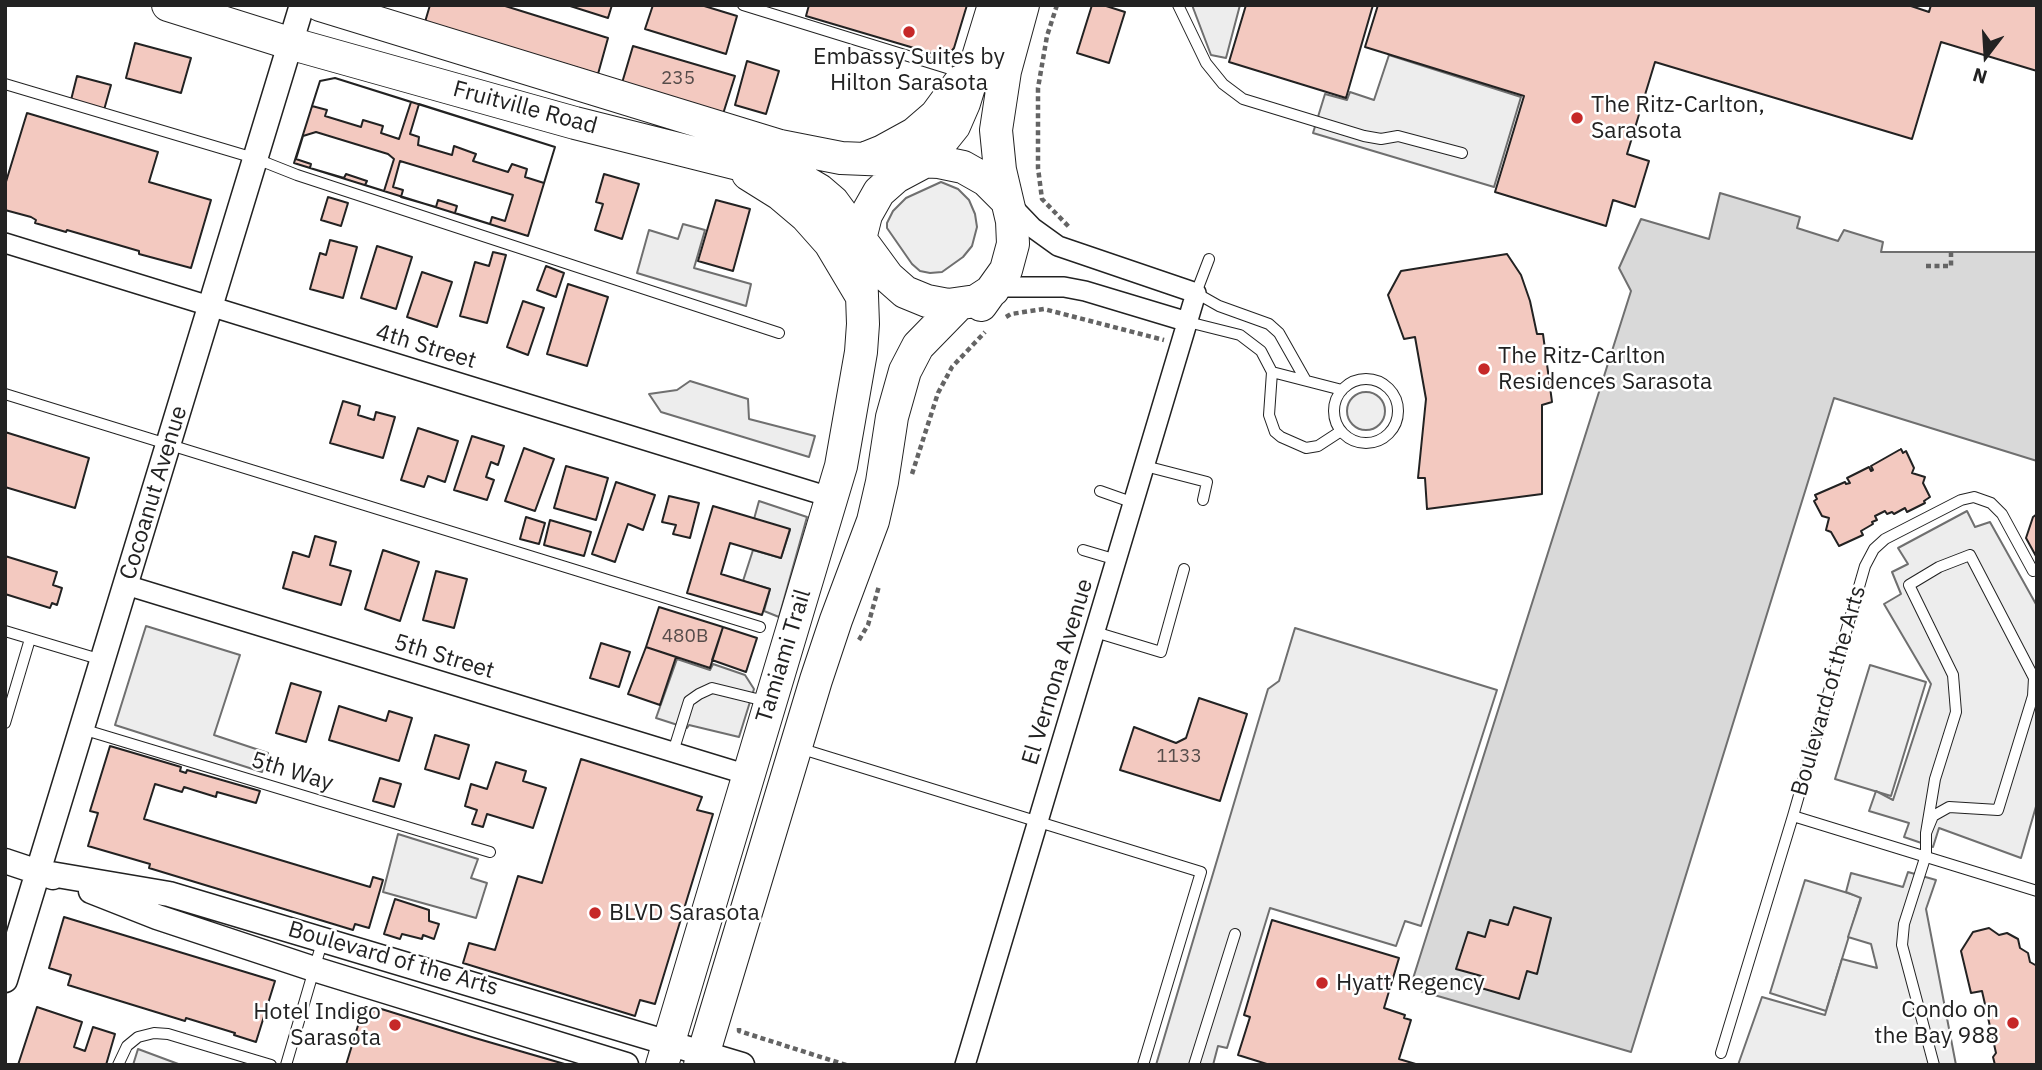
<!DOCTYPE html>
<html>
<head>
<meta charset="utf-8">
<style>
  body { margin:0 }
  #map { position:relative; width:2042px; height:1070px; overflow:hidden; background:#fff; font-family:"IBM Plex Sans",sans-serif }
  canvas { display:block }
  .frame { position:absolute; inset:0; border:7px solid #222; pointer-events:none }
  .north { position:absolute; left:1951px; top:21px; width:70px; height:70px; -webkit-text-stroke:5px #fff; paint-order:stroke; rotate:197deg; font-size:19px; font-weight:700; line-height:28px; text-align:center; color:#222 }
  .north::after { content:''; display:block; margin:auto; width:24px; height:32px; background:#222; clip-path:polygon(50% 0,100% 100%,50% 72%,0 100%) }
</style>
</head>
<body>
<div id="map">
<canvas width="2042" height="1070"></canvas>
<div class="frame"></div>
<div class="north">N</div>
</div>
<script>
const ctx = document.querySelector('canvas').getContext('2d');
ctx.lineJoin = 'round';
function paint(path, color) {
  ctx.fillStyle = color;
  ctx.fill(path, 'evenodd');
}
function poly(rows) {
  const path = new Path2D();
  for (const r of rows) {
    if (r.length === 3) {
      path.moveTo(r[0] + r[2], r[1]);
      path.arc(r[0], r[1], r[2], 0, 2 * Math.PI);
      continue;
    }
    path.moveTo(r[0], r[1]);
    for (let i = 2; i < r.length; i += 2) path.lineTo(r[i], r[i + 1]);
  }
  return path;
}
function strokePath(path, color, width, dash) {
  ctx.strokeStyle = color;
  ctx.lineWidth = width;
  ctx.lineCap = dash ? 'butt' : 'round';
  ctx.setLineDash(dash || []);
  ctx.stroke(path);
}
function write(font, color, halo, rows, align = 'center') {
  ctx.font = font + ' "IBM Plex Sans",sans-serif';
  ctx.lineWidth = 5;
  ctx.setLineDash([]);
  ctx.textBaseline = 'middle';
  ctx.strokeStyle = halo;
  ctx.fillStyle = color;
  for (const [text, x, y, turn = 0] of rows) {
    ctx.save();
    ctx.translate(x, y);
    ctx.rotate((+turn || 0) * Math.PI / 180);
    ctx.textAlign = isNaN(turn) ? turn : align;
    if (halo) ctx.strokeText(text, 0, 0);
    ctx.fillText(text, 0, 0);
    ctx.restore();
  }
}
const green = poly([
  [941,182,958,189,969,200,975,214,977,227,972,246,963,257,942,272,930,273,920,271,912,264,887,228,887,223,893,211,906,198,941,182],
  [1366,411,19],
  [1870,665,1926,682,1891,796,1835,779,1870,665],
  [1805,880,1861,897,1826,1011,1770,993,1805,880]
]);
paint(green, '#eee');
strokePath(green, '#6f6f6f', 2);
const parking = poly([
  [1192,5,1240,5,1226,58,1211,55,1192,5],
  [1389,55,1521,97,1494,187,1313,133,1325,94,1347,100,1350,92,1374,100,1389,55],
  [683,224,705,230,694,268,751,284,746,306,637,273,649,230,678,239,683,224],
  [690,381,748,399,749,419,815,436,809,457,661,412,649,394,677,390,690,381],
  [759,501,807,517,779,617,764,611,770,589,743,581,753,550,781,558,790,530,754,519,759,501],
  [1967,511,1975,527,1990,522,2037,606,2037,803,2021,858,1939,828,1933,847,1904,837,1909,823,1869,811,1876,791,1893,800,1931,684,1884,604,1901,594,1892,572,1908,564,1898,548,1967,511],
  [146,626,240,655,214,735,268,753,262,772,115,725,146,626],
  [1295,628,1497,690,1421,926,1405,921,1396,946,1270,908,1227,1048,1218,1046,1213,1065,1156,1065,1268,689,1279,681,1295,628],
  [677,659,710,670,713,664,745,675,754,689,739,737,689,725,687,728,656,718,677,659],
  [398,834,478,859,471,878,487,883,476,918,383,892,398,834],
  [1908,872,1936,880,1926,909,1956,1065,1738,1065,1762,997,1825,1015,1842,959,1877,968,1871,944,1848,937,1861,898,1846,892,1851,873,1903,887,1908,872],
  [138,1049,181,1065,133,1065,138,1049]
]);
paint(parking, '#ededed');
strokePath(parking, '#6f6f6f', 2);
const water = poly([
  [1720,193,1800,217,1797,228,1838,241,1844,230,1883,242,1881,252,2037,252,2037,461,1834,398,1631,1052,1410,988,1631,291,1619,268,1641,219,1709,239,1720,193]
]);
paint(water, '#d9d9d9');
strokePath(water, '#6f6f6f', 2);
const building = poly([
  [430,5,502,5,608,38,598,74,425,22,430,5],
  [567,5,612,5,608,18,567,5],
  [653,5,701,5,737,16,726,54,645,29,653,5],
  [809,5,967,5,954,48,949,54,941,56,806,16,809,5],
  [1092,5,1103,5,1125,12,1109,63,1077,53,1092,5],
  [1246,5,1373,5,1346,98,1229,62,1246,5],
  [1378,5,1908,5,1929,12,1931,5,2037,5,2037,71,1941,42,1912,139,1655,62,1627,154,1649,161,1635,207,1613,200,1606,226,1495,192,1524,96,1365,47,1378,5],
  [135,43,191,58,181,93,126,78,135,43],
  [633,46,735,76,723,114,622,83,633,46],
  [747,61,779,71,766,114,735,105,747,61],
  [77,76,111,85,104,110,71,100,77,76],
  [335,78,411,102,399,139,381,133,383,126,363,120,361,127,325,116,327,110,312,106,320,81,335,78],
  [335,78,555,147,528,236,294,163,320,81,335,78],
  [419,104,555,147,544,183,525,177,527,169,512,164,508,172,473,161,476,154,454,146,452,155,418,145,419,137,410,134,419,104],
  [27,113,158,152,149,182,211,200,191,268,139,254,139,251,67,230,66,232,35,223,36,220,31,217,5,210,5,185,27,113],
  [316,132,388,154,394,159,384,191,365,185,367,181,346,174,344,178,310,168,311,164,296,159,303,136,316,132],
  [400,161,513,195,505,221,492,217,490,224,455,213,457,206,438,200,436,207,401,197,403,190,393,187,400,161],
  [604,174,639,184,622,239,595,230,603,204,596,202,604,174],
  [328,197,348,203,341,226,321,220,328,197],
  [716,200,750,209,733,271,698,261,716,200],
  [330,240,357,247,343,298,310,289,320,253,326,255,330,240],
  [377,246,412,257,396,309,361,298,377,246],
  [493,252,506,255,487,323,460,316,475,262,489,266,493,252],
  [1507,254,1521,275,1530,301,1537,334,1543,334,1552,402,1542,405,1542,494,1427,509,1425,478,1418,478,1426,399,1415,337,1404,339,1388,295,1401,271,1507,254],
  [546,266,564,273,556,297,537,290,546,266],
  [422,272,452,282,437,327,407,317,422,272],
  [568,284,608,297,587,366,547,354,568,284],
  [523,301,544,308,528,355,507,347,523,301],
  [343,401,360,406,358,415,374,420,376,412,395,417,383,458,330,443,343,401],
  [418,428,458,441,445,482,428,476,424,487,401,480,418,428],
  [5,432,89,458,75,508,5,487,5,432],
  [472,436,504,446,498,465,491,462,486,477,494,480,487,500,454,490,472,436],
  [524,448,554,459,535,511,505,501,524,448],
  [1901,449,1903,453,1906,451,1914,468,1912,473,1925,477,1923,483,1930,497,1924,501,1925,503,1907,512,1905,508,1894,514,1892,512,1887,514,1885,511,1875,516,1877,520,1872,522,1873,524,1861,531,1863,535,1839,546,1831,532,1826,530,1829,518,1822,516,1814,501,1817,499,1815,495,1845,482,1846,484,1850,483,1847,478,1869,467,1871,471,1873,470,1871,466,1901,449],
  [566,466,608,478,596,520,554,508,566,466],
  [616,482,655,495,643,530,628,524,615,562,592,554,616,482],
  [669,496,699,503,690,538,673,534,676,525,662,522,669,496],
  [713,506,790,529,781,558,730,543,721,574,770,589,762,615,687,593,713,506],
  [2037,514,2037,558,2026,538,2033,517,2037,514],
  [526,517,545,523,539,544,520,539,526,517],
  [550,520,591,532,584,556,544,545,550,520],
  [315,536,336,542,330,565,351,571,341,605,283,588,293,552,309,557,315,536],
  [383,550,419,562,400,621,365,609,383,550],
  [5,556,57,572,53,585,62,588,57,605,52,603,50,608,5,594,5,556],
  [436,571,467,579,454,628,423,620,436,571],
  [659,607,723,627,710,668,646,647,659,607],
  [723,627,757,638,746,672,712,660,723,627],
  [601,643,630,652,619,687,590,678,601,643],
  [646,647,676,657,660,705,628,694,646,647],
  [291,683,321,692,306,742,276,733,291,683],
  [1199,698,1247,714,1220,801,1120,770,1134,727,1176,743,1186,738,1199,698],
  [339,706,386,721,389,711,412,718,399,761,329,740,339,706],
  [435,735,469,745,459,779,425,769,435,735],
  [110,746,181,767,180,771,186,773,187,770,260,791,256,803,217,792,216,797,184,787,182,792,155,784,144,819,370,887,373,877,383,880,369,928,355,924,353,930,149,868,150,864,88,846,98,813,90,811,110,746],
  [581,759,702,797,697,810,713,814,655,1004,640,1000,635,1016,463,963,469,943,495,950,518,876,542,883,581,759],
  [496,762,526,771,523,781,546,788,533,828,487,814,483,827,472,824,477,810,465,806,471,784,487,789,496,762],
  [380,778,401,784,394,807,373,801,380,778],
  [395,899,429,910,429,921,439,924,434,939,423,935,422,939,402,934,400,939,384,934,395,899],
  [1514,907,1551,918,1537,974,1527,971,1519,999,1481,988,1485,977,1456,969,1468,932,1485,937,1490,920,1508,925,1514,907],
  [64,917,275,981,256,1042,234,1035,235,1033,186,1018,185,1021,68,985,71,975,49,968,64,917],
  [1272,920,1399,958,1384,1008,1405,1015,1404,1018,1411,1020,1399,1059,1419,1065,1270,1065,1238,1055,1250,1017,1244,1015,1272,920],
  [1989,928,1999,935,2007,933,2018,939,2020,948,2028,953,2030,962,2037,966,2037,1065,1995,1065,1993,1057,1996,1053,1982,991,1971,993,1961,951,1973,932,1989,928],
  [37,1007,82,1022,74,1047,85,1051,93,1027,115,1034,106,1065,18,1065,37,1007],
  [375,1007,475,1038,568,1065,346,1065,363,1009,373,1012,375,1007]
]);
paint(building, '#f3c9c0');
strokePath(building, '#222', 2);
const service = poly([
  [743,5,947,68],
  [1178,5,1206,63,1223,84,1243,99,1364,136,1381,139,1398,136,1462,153],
  [5,84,254,158,297,175,779,333],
  [1209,259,1196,293,1219,306,1269,324,1279,333,1305,379],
  [1188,322,1240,335,1261,351,1272,372,1269,415,1275,432,1281,437,1306,448,1318,446,1341,431],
  [1272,372,1342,390],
  [1366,411,32],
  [5,394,760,627],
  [1145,466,1207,482,1203,500],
  [1100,491,1134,503],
  [1083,550,1117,560],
  [1970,555,2034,678,2033,696,1998,810,1949,807,1933,816,1926,833,1935,779,1956,712,1953,675,1909,585,1939,567,1970,555],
  [5,631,102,660],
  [1095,632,1161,652,1184,569],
  [5,723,30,639],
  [82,729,490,852],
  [799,748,1201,872,1143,1065],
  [673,752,689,701,699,694,712,688,765,701],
  [1793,816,2037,891],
  [1926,833,1926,855,1904,924,1902,945,1934,1065],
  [1721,1053,1793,816,1865,566,1874,549,1885,539,1961,500,1974,497,1991,503,2002,514,2033,571],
  [118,1065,127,1046,138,1037,154,1033,168,1034,271,1065],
  [286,1065,323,939],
  [1194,1065,1235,934]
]);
const minor = poly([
  [5,243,833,498],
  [993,290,1007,287,1064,287,1085,291,1188,322],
  [126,585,748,775],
  [965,1065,1196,293,1058,246,1033,228,1011,205]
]);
const tertiary = poly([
  [5,861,53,877],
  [39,872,169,894,742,1065],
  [91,891,157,917,314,969,626,1065],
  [5,980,302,5]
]);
const primary = poly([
  [168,5,289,43,575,123,802,180,819,190,833,202,888,277,905,292,927,301,948,305,976,301,993,290],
  [320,5,780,146,841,158,939,162,963,167,986,180,1007,201],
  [868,157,883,151,914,134,936,115,961,81],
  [748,174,780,194,806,216,830,243,861,295],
  [981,305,1006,270,1013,244,1012,221,1000,170,996,130,1005,71,1023,5],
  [662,1065,841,466,861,352,863,324,860,239,866,215,879,192,896,177,926,161,954,126,964,103,994,5],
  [700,1065,816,680,836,620,873,521,882,482,892,417,905,371,918,346,959,304]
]);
strokePath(service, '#222', 12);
strokePath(minor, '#222', 22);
strokePath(tertiary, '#222', 27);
strokePath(primary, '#222', 34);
strokePath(poly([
  [1057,5,1047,36,1038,88,1038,168,1042,199,1069,227],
  [1926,266,1951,266,1951,252],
  [1006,317,1011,314,1044,309,1164,340],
  [912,474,938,393,952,367,985,332],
  [859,640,868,625,879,586],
  [739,1028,739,1031,846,1065]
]), '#646464', 4.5, [5, 3.5]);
strokePath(service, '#fff', 10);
strokePath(minor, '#fff', 19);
strokePath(tertiary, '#fff', 24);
strokePath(primary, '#fff', 32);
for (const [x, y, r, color] of [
  [909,32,7,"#c62828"],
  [1577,118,7,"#c62828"],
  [1484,369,7,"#c62828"],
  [595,913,7,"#c62828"],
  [1322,983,7,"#c62828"],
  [2013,1023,7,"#c62828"],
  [395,1025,7,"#c62828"]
]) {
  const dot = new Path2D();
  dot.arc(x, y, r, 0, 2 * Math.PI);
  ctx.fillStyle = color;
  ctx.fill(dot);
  strokePath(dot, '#fff', 2.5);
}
write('19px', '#564c4a', null, [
  ["235",678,79],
  ["480B",685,637],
  ["1133",1179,757]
]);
write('23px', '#222', '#fff', [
  ["Embassy Suites by",909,57,"center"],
  ["Hilton Sarasota",909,83,"center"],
  ["The Ritz-Carlton,",1591,105],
  ["Sarasota",1591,131],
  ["The Ritz-Carlton",1498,356],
  ["Residences Sarasota",1498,382],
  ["BLVD Sarasota",609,913],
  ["Hyatt Regency",1336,983],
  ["Condo on",1999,1010,"right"],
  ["the Bay 988",1999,1036,"right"],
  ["Hotel Indigo",381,1012,"right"],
  ["Sarasota",381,1038,"right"]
], 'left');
write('23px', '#222', '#fff', [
  ["Fruitville Road",525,108,15],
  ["4th Street",426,347,17],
  ["Cocoanut Avenue",154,493,-73],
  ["Tamiami Trail",784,656,-73],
  ["5th Street",444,657,17],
  ["El Vernona Avenue",1058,672,-73],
  ["Boulevard of the Arts",1829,691,-74],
  ["5th Way",292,772,17],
  ["Boulevard of the Arts",393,959,16]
]);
</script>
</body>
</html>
